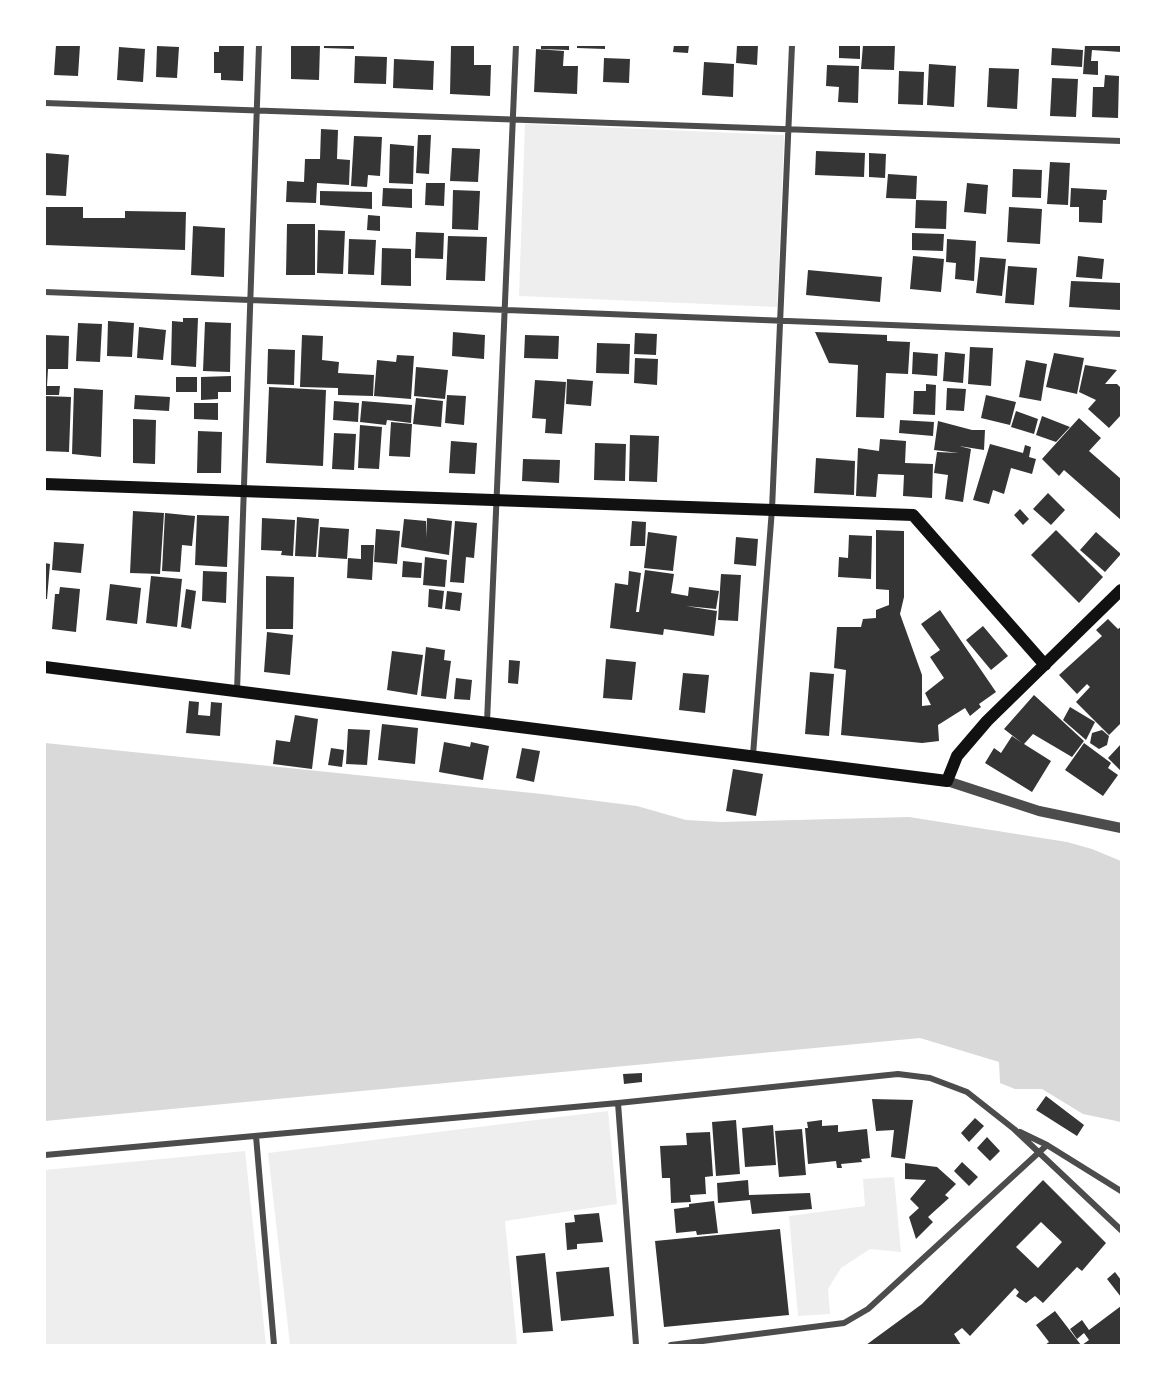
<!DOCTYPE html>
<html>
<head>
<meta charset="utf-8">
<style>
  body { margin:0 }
  #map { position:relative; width:1166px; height:1390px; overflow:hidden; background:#fff; font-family:Lato,sans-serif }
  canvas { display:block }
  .frame { position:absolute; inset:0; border:46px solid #fff; pointer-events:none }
</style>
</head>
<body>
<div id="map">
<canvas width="1166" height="1390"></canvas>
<div class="frame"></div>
</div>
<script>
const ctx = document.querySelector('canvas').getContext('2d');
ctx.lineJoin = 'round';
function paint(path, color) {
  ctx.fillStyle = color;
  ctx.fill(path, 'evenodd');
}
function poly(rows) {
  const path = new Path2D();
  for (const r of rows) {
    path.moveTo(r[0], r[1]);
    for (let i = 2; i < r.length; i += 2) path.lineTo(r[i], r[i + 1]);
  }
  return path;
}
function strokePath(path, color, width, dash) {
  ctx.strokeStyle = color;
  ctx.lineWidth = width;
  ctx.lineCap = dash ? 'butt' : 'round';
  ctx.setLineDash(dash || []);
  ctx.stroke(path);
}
paint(poly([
  [525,124,784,135,777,307,519,296],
  [608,1111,617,1204,505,1221,517,1345,290,1345,268,1153],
  [245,1151,266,1345,45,1345,45,1170],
  [894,1177,901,1252,870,1249,841,1268,828,1289,830,1314,798,1316,789,1216,865,1206,863,1179]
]), '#eee');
paint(poly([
  [45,743,542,794,637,806,686,820,721,822,909,817,1067,842,1092,849,1121,861,1121,1122,1083,1114,1042,1089,1015,1089,1000,1083,999,1062,920,1038,45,1121]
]), '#d9d9d9');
paint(poly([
  [56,45,80,45,78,76,54,75],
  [219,45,244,45,243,81,221,80,221,73,214,73,214,52,219,52],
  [291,45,320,45,319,80,291,79],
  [324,45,354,45,354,49,324,48],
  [541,45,569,45,569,50,541,49],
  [577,45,605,45,605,49,577,48],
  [674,45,689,45,688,53,673,52],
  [737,45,758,45,757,65,736,63],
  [839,45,860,45,860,59,839,58],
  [863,45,895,45,894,70,861,69],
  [1085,45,1121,45,1121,52,1092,50,1091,61,1098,61,1098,75,1083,74],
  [157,46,179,47,177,78,156,77],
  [451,46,474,46,474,65,491,65,490,96,450,94],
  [119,47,145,49,143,82,117,80],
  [1052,48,1083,50,1082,67,1051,65],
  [536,49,564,51,563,66,578,66,577,94,534,92],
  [355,56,387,57,386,84,354,83],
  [604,58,630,59,629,83,603,82],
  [394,59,434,61,433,90,393,88],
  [704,62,734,64,733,97,702,95],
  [929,64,956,66,954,107,927,105],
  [827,65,859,66,858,103,838,102,839,87,826,86],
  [989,68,1019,69,1017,109,987,107],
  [899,71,924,72,923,105,898,104],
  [1105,75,1119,76,1118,118,1092,117,1093,87,1104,87],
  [1052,78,1078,79,1076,117,1050,116],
  [321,129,338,130,337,159,350,160,349,185,317,183,316,203,286,202,287,181,304,182,305,159,320,159],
  [418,135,431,135,429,174,416,173],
  [354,136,382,137,380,176,368,175,367,187,351,186],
  [390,144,414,146,413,184,389,183],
  [452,148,480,149,478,182,450,181],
  [816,151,865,153,864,177,815,175],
  [45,153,69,155,66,196,45,195],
  [869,153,886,154,885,178,869,177],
  [1050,162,1070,163,1068,205,1047,204],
  [1013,169,1042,170,1041,198,1012,197],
  [888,174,917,176,916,199,886,198],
  [426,183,445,183,444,206,425,205],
  [967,183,988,185,986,214,964,212],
  [383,188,412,189,412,208,382,206],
  [1071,188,1107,190,1106,200,1103,200,1102,223,1079,222,1079,207,1070,207],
  [453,190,480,191,478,230,452,229],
  [320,191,372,192,372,209,320,205],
  [916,200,947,201,946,229,915,228],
  [45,207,83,207,83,218,125,218,125,211,186,212,185,250,45,245],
  [1009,207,1042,209,1040,244,1007,242],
  [368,215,380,216,380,231,367,230],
  [287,224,315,224,315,275,286,275],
  [193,226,225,228,224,277,191,275],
  [318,230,345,231,343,274,317,273],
  [416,232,444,233,443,259,415,258],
  [912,233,944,234,943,251,912,250],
  [448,236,487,237,485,281,446,280],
  [349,239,376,240,374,275,348,274],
  [947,239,976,241,974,281,955,279,956,263,946,262],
  [382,248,411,249,411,286,381,285],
  [913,256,944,259,941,292,910,289],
  [1078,256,1104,259,1102,279,1076,277],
  [980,257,1006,259,1002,296,976,293],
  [1008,266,1037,268,1034,305,1005,303],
  [808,270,882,277,880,302,806,295],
  [1071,281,1121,283,1120,310,1069,307],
  [183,318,198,318,196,367,171,365,172,321,183,322],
  [108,321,134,323,132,357,107,356],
  [205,322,231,323,230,372,203,371],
  [78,323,102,324,100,362,76,361],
  [139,327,166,330,163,360,137,358],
  [453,332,485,335,484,359,452,356],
  [815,332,887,335,887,341,910,342,908,374,886,373,884,418,856,417,858,365,829,363],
  [635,333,657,334,656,355,634,354],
  [45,335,69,336,68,369,48,369,47,386,60,386,59,395,45,395],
  [302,335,323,336,322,360,339,362,338,373,374,375,373,396,338,395,338,388,300,387],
  [525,335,559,336,558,359,524,358],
  [597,343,630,344,629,374,596,373],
  [970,347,993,348,991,386,968,384],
  [268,349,295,350,294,385,267,384],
  [913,352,938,354,937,376,912,374],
  [945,352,965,354,963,383,943,381],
  [1054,353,1084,358,1077,394,1046,387],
  [397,355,414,356,411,399,374,396,377,360,396,362],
  [635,358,658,359,657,385,634,383],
  [1026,360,1047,364,1041,401,1019,397],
  [1085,365,1117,370,1105,384,1117,384,1121,388,1121,415,1109,428,1088,409,1096,400,1079,392],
  [416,367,448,370,445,399,414,396],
  [231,376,231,392,218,392,218,399,201,400,201,377],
  [176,377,197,377,197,392,176,392],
  [567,379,593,381,591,406,566,404],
  [535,380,566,382,562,434,545,433,546,419,532,418],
  [926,384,936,385,935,415,913,414,914,391,926,391],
  [269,387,326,390,323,466,266,463],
  [74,388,103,390,101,457,72,454],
  [947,388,966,389,964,411,946,410],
  [135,395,170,397,169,411,134,409],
  [447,395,466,396,464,425,445,423],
  [986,395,1016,402,1010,425,981,418],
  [45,396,71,397,69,452,45,451],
  [416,398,443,401,441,427,413,424],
  [334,401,359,403,358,422,333,420],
  [362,401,412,405,411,423,387,420,386,425,360,422],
  [194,403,218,403,218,420,194,419],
  [1016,411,1038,419,1034,434,1011,427],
  [1042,416,1070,427,1056,442,1036,435],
  [1079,418,1101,438,1089,451,1121,479,1121,520,1064,470,1059,476,1042,459],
  [133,419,156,420,155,464,133,463],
  [900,420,934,422,933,436,899,433],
  [938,421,972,430,985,430,984,450,959,446,971,449,963,502,945,499,948,475,934,473,937,452,959,453,934,450],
  [391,422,412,424,410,457,389,456],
  [360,425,382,427,379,469,358,468],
  [198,431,222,432,221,473,197,473],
  [334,433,356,434,354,470,332,469],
  [630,435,659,436,657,482,629,481],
  [880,439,906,441,905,463,933,464,932,498,903,496,904,475,878,474,876,497,856,496,858,448,879,451],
  [451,441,477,443,475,474,449,473],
  [595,443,626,444,625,481,594,480],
  [990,444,1023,453,1025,445,1031,447,1029,457,1036,459,1032,474,1011,468,1004,494,993,490,989,504,973,500],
  [816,458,855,461,854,495,814,493],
  [523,459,560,460,559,483,522,481],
  [1048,493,1065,510,1051,525,1033,509],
  [1020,509,1029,519,1023,525,1014,515],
  [133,511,164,513,160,574,130,573],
  [165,513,195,516,192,546,182,545,180,572,162,571],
  [197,515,229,516,227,567,195,565],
  [297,517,319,519,316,557,295,556],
  [262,518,295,520,293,556,281,555,282,551,261,550],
  [427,518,452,521,449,555,401,547,404,519,426,521,426,538],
  [455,521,477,523,474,558,466,557,464,583,450,582],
  [632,521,646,522,645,546,630,546],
  [320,527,349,529,347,559,318,557],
  [376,529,400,531,397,564,374,562],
  [876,530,904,531,904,597,900,614,922,675,922,706,931,705,925,693,944,678,930,657,940,650,921,624,940,610,996,692,979,704,981,707,970,716,965,708,938,725,939,741,922,743,841,735,846,670,834,668,837,627,861,627,863,619,876,618,876,610,889,605,889,590,876,589],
  [1056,530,1103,577,1079,603,1031,555],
  [648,532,677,536,673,571,644,568],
  [1096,532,1121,554,1105,572,1080,550],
  [849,535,872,536,871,579,838,577,839,557,848,558],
  [736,537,758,539,756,566,734,564],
  [54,542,84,544,81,573,52,570],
  [361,545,374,545,372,580,347,578,348,558,361,559],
  [425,557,447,560,445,587,423,585],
  [403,561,422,563,421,578,402,577],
  [45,563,50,564,47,599,45,599],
  [645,570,674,574,671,593,688,596,689,587,719,591,716,609,686,606,717,611,714,636,664,629,663,635,610,628,615,583,628,585,629,571,641,573,636,612,639,612],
  [203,571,227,572,226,603,202,601],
  [721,574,741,575,738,621,718,620],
  [151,576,182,579,177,627,146,623],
  [266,576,294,577,293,629,266,629],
  [110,584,141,588,137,624,106,620],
  [60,587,80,589,76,632,52,629,55,594,59,594],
  [186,589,196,591,191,629,181,627],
  [429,589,444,591,442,609,428,607],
  [447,591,462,593,460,611,445,609],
  [1108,619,1118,629,1121,627,1121,723,1109,735,1076,702,1090,687,1087,684,1077,694,1059,675,1102,636,1096,630],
  [983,626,1008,656,991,670,966,640],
  [267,632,293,635,290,675,264,672],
  [426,647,445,650,444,660,451,661,446,699,421,696],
  [392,651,423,655,417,695,387,690],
  [606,659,636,662,632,700,603,698],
  [509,660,520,661,518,684,508,683],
  [810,672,834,674,829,736,805,734],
  [683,673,709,675,705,713,679,710],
  [456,678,472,680,470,700,454,699],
  [1034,695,1084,741,1072,757,1033,734,1024,744,1051,761,1032,792,985,763,994,748,1001,753,1012,736,1022,743,1004,729],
  [189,701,199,702,198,715,210,716,211,702,222,703,220,736,186,733],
  [1070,707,1095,722,1086,740,1063,720],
  [295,715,318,719,312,769,273,764,276,740,290,742],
  [382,724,418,728,415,764,378,760],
  [348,729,370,730,367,765,346,764],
  [1102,730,1109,736,1107,745,1099,749,1090,743,1092,733],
  [444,742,470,747,471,742,489,746,483,780,439,772],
  [1084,743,1111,763,1108,768,1118,775,1103,796,1065,770],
  [1121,744,1121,771,1108,758],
  [331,748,344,750,342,767,328,765],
  [522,748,540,751,534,782,516,778],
  [733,769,763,774,756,816,726,811],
  [642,1073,642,1082,624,1084,623,1074],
  [1046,1096,1084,1125,1077,1136,1036,1110],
  [872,1099,913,1100,905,1159,891,1157,894,1130,876,1131],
  [975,1118,984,1126,969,1142,961,1133],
  [736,1120,740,1174,716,1176,712,1122],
  [822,1120,822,1126,838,1125,838,1132,867,1129,870,1158,861,1159,862,1162,841,1164,842,1168,837,1168,836,1161,808,1164,805,1128,808,1128,807,1122],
  [773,1125,776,1165,745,1167,742,1128],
  [802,1129,806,1175,779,1177,775,1131],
  [710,1132,713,1176,705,1177,706,1194,690,1195,691,1202,671,1203,670,1178,662,1178,660,1146,687,1145,686,1133],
  [987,1137,1000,1151,990,1161,977,1148],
  [962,1162,978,1177,969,1186,954,1171],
  [905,1163,937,1167,956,1184,945,1195,949,1198,928,1217,933,1222,916,1239,909,1217,919,1208,910,1199,926,1180,905,1179],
  [748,1180,749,1195,810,1193,812,1209,752,1214,750,1200,718,1203,717,1183],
  [1043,1180,1106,1243,1082,1271,1077,1267,1043,1303,1035,1296,1026,1303,1016,1296,1019,1292,1015,1288,970,1336,962,1328,954,1334,961,1345,866,1345,922,1304],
  [1041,1222,1062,1242,1038,1268,1016,1247],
  [714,1201,718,1233,697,1235,696,1231,676,1233,674,1209,689,1207,689,1204],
  [599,1213,603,1242,577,1244,577,1249,567,1250,565,1223,575,1222,574,1215],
  [780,1229,789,1315,664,1327,655,1241],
  [545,1253,553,1331,523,1333,516,1256],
  [609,1267,614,1316,561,1321,556,1272],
  [1115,1272,1121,1280,1121,1297,1107,1279],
  [1121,1306,1120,1345,1082,1345,1089,1340,1084,1333,1077,1339,1070,1329,1082,1320,1089,1330],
  [1055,1311,1081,1345,1045,1345,1049,1342,1036,1325]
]), '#353535');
strokePath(poly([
  [45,103,1121,141],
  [45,292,1121,334],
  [237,691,259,45],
  [487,722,516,45],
  [753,755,772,509,792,45],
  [618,1103,636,1345],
  [1020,1132,1047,1145,1121,1191],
  [256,1136,274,1345],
  [45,1155,618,1103,898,1074,930,1078,967,1092,1014,1129,1121,1230],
  [671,1345,844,1323,868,1309,1047,1145]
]), '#4c4c4c', 6);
strokePath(poly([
  [947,781,1039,811,1121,828]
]), '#4c4c4c', 10);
strokePath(poly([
  [45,484,913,515,1045,665],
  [45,667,947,781,957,756,987,721,1121,590]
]), '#111', 12);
</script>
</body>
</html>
